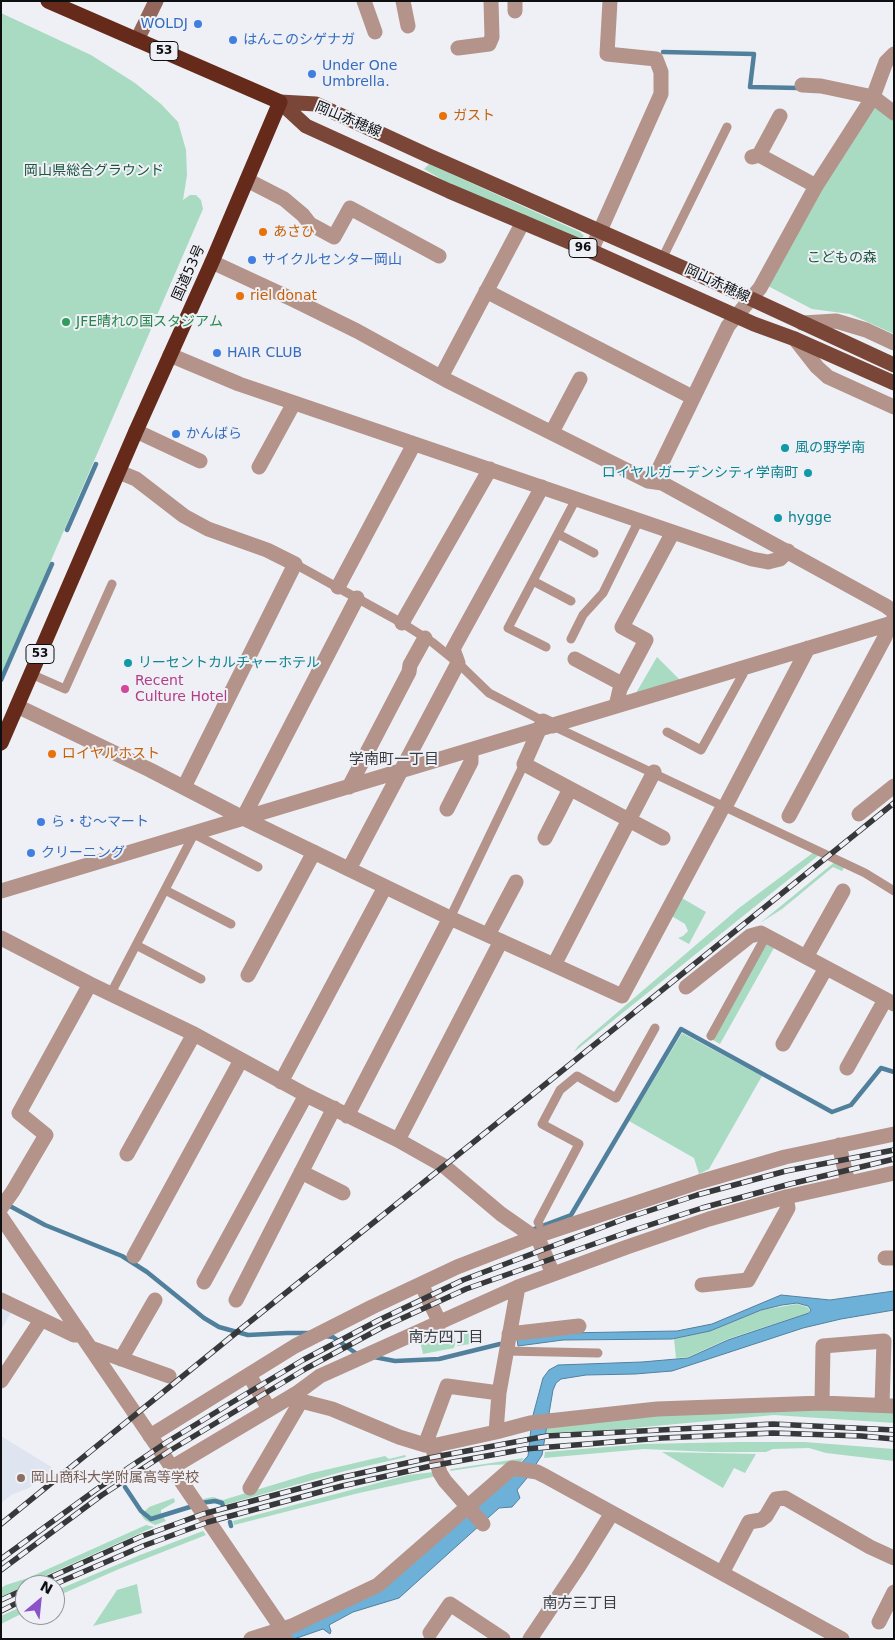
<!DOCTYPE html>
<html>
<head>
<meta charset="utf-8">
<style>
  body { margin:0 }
  #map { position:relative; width:895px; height:1640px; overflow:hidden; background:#eef0f6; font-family:"DejaVu Sans",sans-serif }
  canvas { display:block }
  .frame { position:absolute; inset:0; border:2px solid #0e0f10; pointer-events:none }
  .north { position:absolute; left:15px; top:1575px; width:50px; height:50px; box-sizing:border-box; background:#eef0f6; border:1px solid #94969a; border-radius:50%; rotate:28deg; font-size:14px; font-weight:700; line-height:20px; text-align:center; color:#0e0f10 }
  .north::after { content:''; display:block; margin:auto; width:18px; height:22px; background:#8c52c9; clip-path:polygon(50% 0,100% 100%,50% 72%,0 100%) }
</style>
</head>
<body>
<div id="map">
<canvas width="895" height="1640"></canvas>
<div class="frame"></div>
<div class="north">N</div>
</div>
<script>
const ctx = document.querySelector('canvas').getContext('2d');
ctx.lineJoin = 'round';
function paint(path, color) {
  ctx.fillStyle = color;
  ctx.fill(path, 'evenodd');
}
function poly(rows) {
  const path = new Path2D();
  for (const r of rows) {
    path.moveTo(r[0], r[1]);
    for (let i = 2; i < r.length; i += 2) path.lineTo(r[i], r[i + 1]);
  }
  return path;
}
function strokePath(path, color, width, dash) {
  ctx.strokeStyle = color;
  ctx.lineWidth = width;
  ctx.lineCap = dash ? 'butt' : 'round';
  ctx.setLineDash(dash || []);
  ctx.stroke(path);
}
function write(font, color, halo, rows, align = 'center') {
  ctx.font = font + ' "DejaVu Sans","Noto Sans JP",sans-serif';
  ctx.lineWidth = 4;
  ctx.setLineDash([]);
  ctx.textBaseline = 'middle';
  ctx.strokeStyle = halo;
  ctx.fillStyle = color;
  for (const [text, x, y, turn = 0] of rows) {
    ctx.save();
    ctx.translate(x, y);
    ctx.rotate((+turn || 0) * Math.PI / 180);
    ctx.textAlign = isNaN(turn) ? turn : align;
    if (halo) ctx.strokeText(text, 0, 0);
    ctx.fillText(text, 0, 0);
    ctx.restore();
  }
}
paint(poly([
  [1,1305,12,1311,1,1330],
  [1,1436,53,1468,29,1488,11,1495,1,1503]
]), '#dee4f0');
paint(poly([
  [1,13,91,55,135,83,161,104,178,122,186,150,187,175,183,200,190,195,196,195,201,200,203,209,1,676],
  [872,106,894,118,894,334,850,314,812,309,766,285,837,162],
  [429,164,580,232,584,236,580,239,446,182,424,169],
  [657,657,681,681,636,693],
  [814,852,819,855,574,1052,578,1046,739,908],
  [836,861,845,866,842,871,833,867,782,909,760,923],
  [680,897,706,912,689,944,678,938,683,936,688,931,685,924,670,915],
  [761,938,775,946,720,1044,706,1036],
  [682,1033,762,1076,709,1169,699,1174,694,1158,629,1121],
  [797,1304,807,1307,810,1310,808,1313,728,1339,688,1357,676,1358,674,1339,710,1331,761,1310],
  [443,1331,453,1336,456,1341,454,1348,423,1354,420,1341],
  [465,1331,481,1333,477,1343,457,1346,459,1341],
  [817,1407,894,1413,894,1423,774,1415,546,1436,547,1425,657,1413],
  [739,1442,805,1442,894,1449,894,1461,826,1453,809,1448,773,1449,766,1452,711,1452,644,1449,544,1458,545,1452,643,1444],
  [662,1452,756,1454,745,1473,734,1468,723,1488],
  [405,1455,406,1457,345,1471,224,1505,222,1502,216,1500,204,1501,203,1499,213,1497,223,1500,312,1473,385,1456,389,1459],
  [524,1458,519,1464,489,1465,450,1471,451,1469],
  [434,1472,437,1476,359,1493,234,1525,233,1521,408,1475],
  [174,1498,175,1502,161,1510,161,1514,166,1521,155,1525,145,1520,141,1515,149,1507],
  [146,1525,154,1527,49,1574,1,1597,1,1588,6,1585,28,1578],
  [203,1531,206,1535,119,1569,55,1597,55,1591,140,1555],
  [137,1584,142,1613,93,1626,117,1590],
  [25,1605,25,1612,1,1624,1,1616]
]), '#a8dbc2');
const water = poly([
  [894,1291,894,1310,841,1319,803,1328,672,1371,635,1374,586,1375,561,1379,556,1383,553,1390,542,1455,527,1478,517,1490,520,1498,512,1507,499,1508,399,1598,353,1612,329,1625,331,1631,330,1634,323,1629,294,1639,259,1639,380,1589,513,1472,528,1456,532,1419,543,1378,549,1370,558,1365,642,1362,688,1358,728,1340,809,1313,811,1310,808,1306,797,1303,782,1305,761,1310,710,1331,672,1339,563,1340,518,1346,517,1339,563,1333,677,1331,712,1324,781,1295,830,1300,894,1291]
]);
paint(water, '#6eb1d8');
strokePath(water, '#51809c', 1);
strokePath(poly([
  [663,52,754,54,750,87,799,88],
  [67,530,96,464],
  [1,680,52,564],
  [8,1205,45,1225,122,1256,147,1272,204,1318,219,1327,248,1335,287,1333,310,1333],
  [534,1229,571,1215,681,1029,832,1112,851,1105,881,1068,894,1072],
  [325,1336,333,1337,357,1354],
  [374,1357,395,1361,439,1359,500,1344],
  [125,1487,141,1511,151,1519,193,1506],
  [201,1503,215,1501,222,1503,223,1506],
  [230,1522,231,1526]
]), '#51809c', 4.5);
strokePath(poly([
  [662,259,727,127],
  [558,534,594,553],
  [295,564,402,623,432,642,458,663,489,693,543,721],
  [533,581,571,601],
  [571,639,583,615,603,593,639,520],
  [546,647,508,628,576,499],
  [31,674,65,689,112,584],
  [553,726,865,873,894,891],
  [667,732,701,750,743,674,741,668],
  [165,890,231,924],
  [450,918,524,764],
  [136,945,201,979],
  [111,993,194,834,258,867],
  [711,1036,766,936],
  [539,1224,538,1222,579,1144,542,1124,560,1090,577,1076,616,1098,655,1028],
  [506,1351,598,1353]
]), '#b3938a', 9);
strokePath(poly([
  [364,1,375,32],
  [403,1,408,26],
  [515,1,515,11],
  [458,48,489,44,492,37,491,1],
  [802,85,821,86,873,97,894,113],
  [759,155,780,116],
  [752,157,759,155,816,186],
  [247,180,284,199,303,215,310,224,334,237,350,208,439,256],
  [591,251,661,94,661,72,656,59,607,54,610,1],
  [212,262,294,300,357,331,446,380,648,481,662,483,886,606,894,612],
  [486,291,692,397],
  [802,323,836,321,866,330,894,343],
  [795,339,817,367,828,377,894,407],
  [170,355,239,384,752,559,768,562,780,559,788,551],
  [441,377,523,222],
  [136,431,200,461],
  [552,432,580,379],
  [259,467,294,403],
  [119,472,136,479,184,516,208,529,267,550,295,564,184,787],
  [653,481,728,326,760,288,816,186,873,97,886,62,894,54],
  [338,587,414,444],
  [402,623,490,469],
  [575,659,622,684],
  [17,706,150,770,243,818,450,918,554,965,629,820,524,764,543,721,553,726],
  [616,706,620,689,646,640,622,627,673,532],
  [654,772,629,820,663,838],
  [349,787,409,672,410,665,425,638],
  [727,803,808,648],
  [447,809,471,762,471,750],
  [859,814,894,786],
  [789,816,885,637,889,624],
  [243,818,357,598],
  [545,838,570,789],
  [349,869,458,663,453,649,542,487],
  [1,891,889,624,894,620],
  [488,935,516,882],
  [1,938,90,984,194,1034,306,1095,398,1140,444,1166,501,1214,534,1237],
  [806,957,843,891],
  [554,965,622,996,723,807],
  [248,975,314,852],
  [686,987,750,936,761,933,894,1004],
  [783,1044,826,968],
  [847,1068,885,1000],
  [281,1082,385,887],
  [347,1116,450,918],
  [398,1140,501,941],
  [839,1145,848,1183],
  [127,1154,194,1034],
  [301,1172,343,1193],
  [1,1208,13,1191,46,1135,19,1113,90,984],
  [1,1217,282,1629,285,1638],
  [537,1236,553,1274],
  [134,1256,241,1060],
  [885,1258,894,1258],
  [204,1282,306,1095],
  [421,1284,440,1323],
  [702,1285,748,1280,788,1208,786,1197],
  [1,1300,74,1335,82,1335],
  [236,1300,334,1108],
  [509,1334,579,1326],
  [91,1348,169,1376],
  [121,1359,155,1300],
  [249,1375,269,1409],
  [1,1381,41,1320],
  [297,1393,301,1401,332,1409,399,1437,425,1445],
  [499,1393,518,1287],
  [822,1403,823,1346,884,1341,882,1405],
  [496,1432,499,1393,447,1386,425,1445,432,1446,496,1432,530,1423,657,1409,822,1403,894,1406],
  [150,1436,295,1346,372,1307,457,1267,537,1236,699,1182,785,1157,894,1134],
  [432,1446,440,1473,445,1481,483,1524],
  [171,1468,297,1393,320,1376,518,1287,627,1247,709,1219,786,1197,894,1173],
  [250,1488,301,1401],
  [722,1573,749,1522,761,1520,766,1516,776,1499,785,1498,870,1547,894,1558],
  [879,1622,894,1592],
  [430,1633,450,1604,503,1639],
  [251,1639,292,1626,378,1585,512,1468,537,1472,545,1476,842,1639],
  [530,1639,579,1566,612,1513]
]), '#b3938a', 15);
strokePath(poly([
  [137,40,156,1]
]), '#92665a', 15);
strokePath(poly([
  [280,102,306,126,449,191,591,251,754,324,795,339,894,383],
  [280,102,316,104,427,155,706,278,894,365]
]), '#7a4638', 15);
strokePath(poly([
  [1,743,136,431,212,262,280,102,48,1]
]), '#652a1a', 15);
const rail = poly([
  [1,1524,242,1328,444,1166,894,803],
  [1,1559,97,1489,167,1442,231,1403,303,1360,379,1320,463,1280,624,1219,697,1195,786,1171,894,1150],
  [1,1570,102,1495,171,1450,307,1368,381,1328,466,1289,628,1232,702,1208,790,1184,894,1159],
  [33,1585,140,1537,203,1514,339,1478,429,1458,547,1436,773,1424,894,1430],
  [53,1585,143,1546,208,1522,342,1486,431,1466,525,1449,662,1438,773,1433,861,1436,894,1439],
  [1,1600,25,1589],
  [1,1611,25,1599]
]);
strokePath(rail, '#37383a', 5.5);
strokePath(rail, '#eef0f6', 4, [11]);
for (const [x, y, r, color] of [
  [198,24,5,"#3f7fe0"],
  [233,40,5,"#3f7fe0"],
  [312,74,5,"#3f7fe0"],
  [443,116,5,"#e8710a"],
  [263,232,5,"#e8710a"],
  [252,260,5,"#3f7fe0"],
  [240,296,5,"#e8710a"],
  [66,322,5,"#2e9e5b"],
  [217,353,5,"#3f7fe0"],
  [176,434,5,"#3f7fe0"],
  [785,448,5,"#0f9aa8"],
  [808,473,5,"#0f9aa8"],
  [778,518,5,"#0f9aa8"],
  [128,663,5,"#0f9aa8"],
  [125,689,5,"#d1479c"],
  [52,754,5,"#e8710a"],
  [41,822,5,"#3f7fe0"],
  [31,853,5,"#3f7fe0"],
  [21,1478,5,"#8d6e63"]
]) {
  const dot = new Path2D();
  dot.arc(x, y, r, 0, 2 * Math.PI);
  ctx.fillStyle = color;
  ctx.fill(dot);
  strokePath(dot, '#eef0f6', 2);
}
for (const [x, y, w] of [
  [164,51,28],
  [583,248,28],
  [40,654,28]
]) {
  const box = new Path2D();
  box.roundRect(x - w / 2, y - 9.5, w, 19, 4);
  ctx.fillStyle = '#eef0f6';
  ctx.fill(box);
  strokePath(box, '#0e0f10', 1);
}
write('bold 12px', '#0e0f10', null, [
  ["53",164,51],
  ["96",583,248],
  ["53",40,654]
]);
write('14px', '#366cbe', '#eef0f6', [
  ["WOLDJ",188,24,"right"],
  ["はんこのシゲナガ",243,40],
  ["Under One",322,66],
  ["Umbrella.",322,82],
  ["サイクルセンター岡山",262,260],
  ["HAIR CLUB",227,353],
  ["かんばら",186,434],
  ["ら・む〜マート",51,822],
  ["クリーニング",41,853]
], 'left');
write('14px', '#c56008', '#eef0f6', [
  ["ガスト",453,116],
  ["あさひ",273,232],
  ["riel donat",250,296],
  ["ロイヤルホスト",62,754]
], 'left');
write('14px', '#0e0f10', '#eef0f6', [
  ["岡山赤穂線",348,120,23],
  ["国道53号",189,273,-66],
  ["岡山赤穂線",717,284,25]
]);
write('14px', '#1d563f', '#eef0f6', [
  ["岡山県総合グラウンド",94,171],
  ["こどもの森",842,258]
]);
write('14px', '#27864d', '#eef0f6', [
  ["JFE晴れの国スタジアム",76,322]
], 'left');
write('14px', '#0d838f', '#eef0f6', [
  ["風の野学南",795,448],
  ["ロイヤルガーデンシティ学南町",798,473,"right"],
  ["hygge",788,518],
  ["リーセントカルチャーホテル",138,663]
], 'left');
write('14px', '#b23c85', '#eef0f6', [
  ["Recent",135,681],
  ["Culture Hotel",135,697]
], 'left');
write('14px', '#785e54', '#eef0f6', [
  ["岡山商科大学附属高等学校",31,1478]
], 'left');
write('15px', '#393b40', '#eef0f6', [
  ["学南町一丁目",394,760],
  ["南方四丁目",446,1338],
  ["南方三丁目",580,1604]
]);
</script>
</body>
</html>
